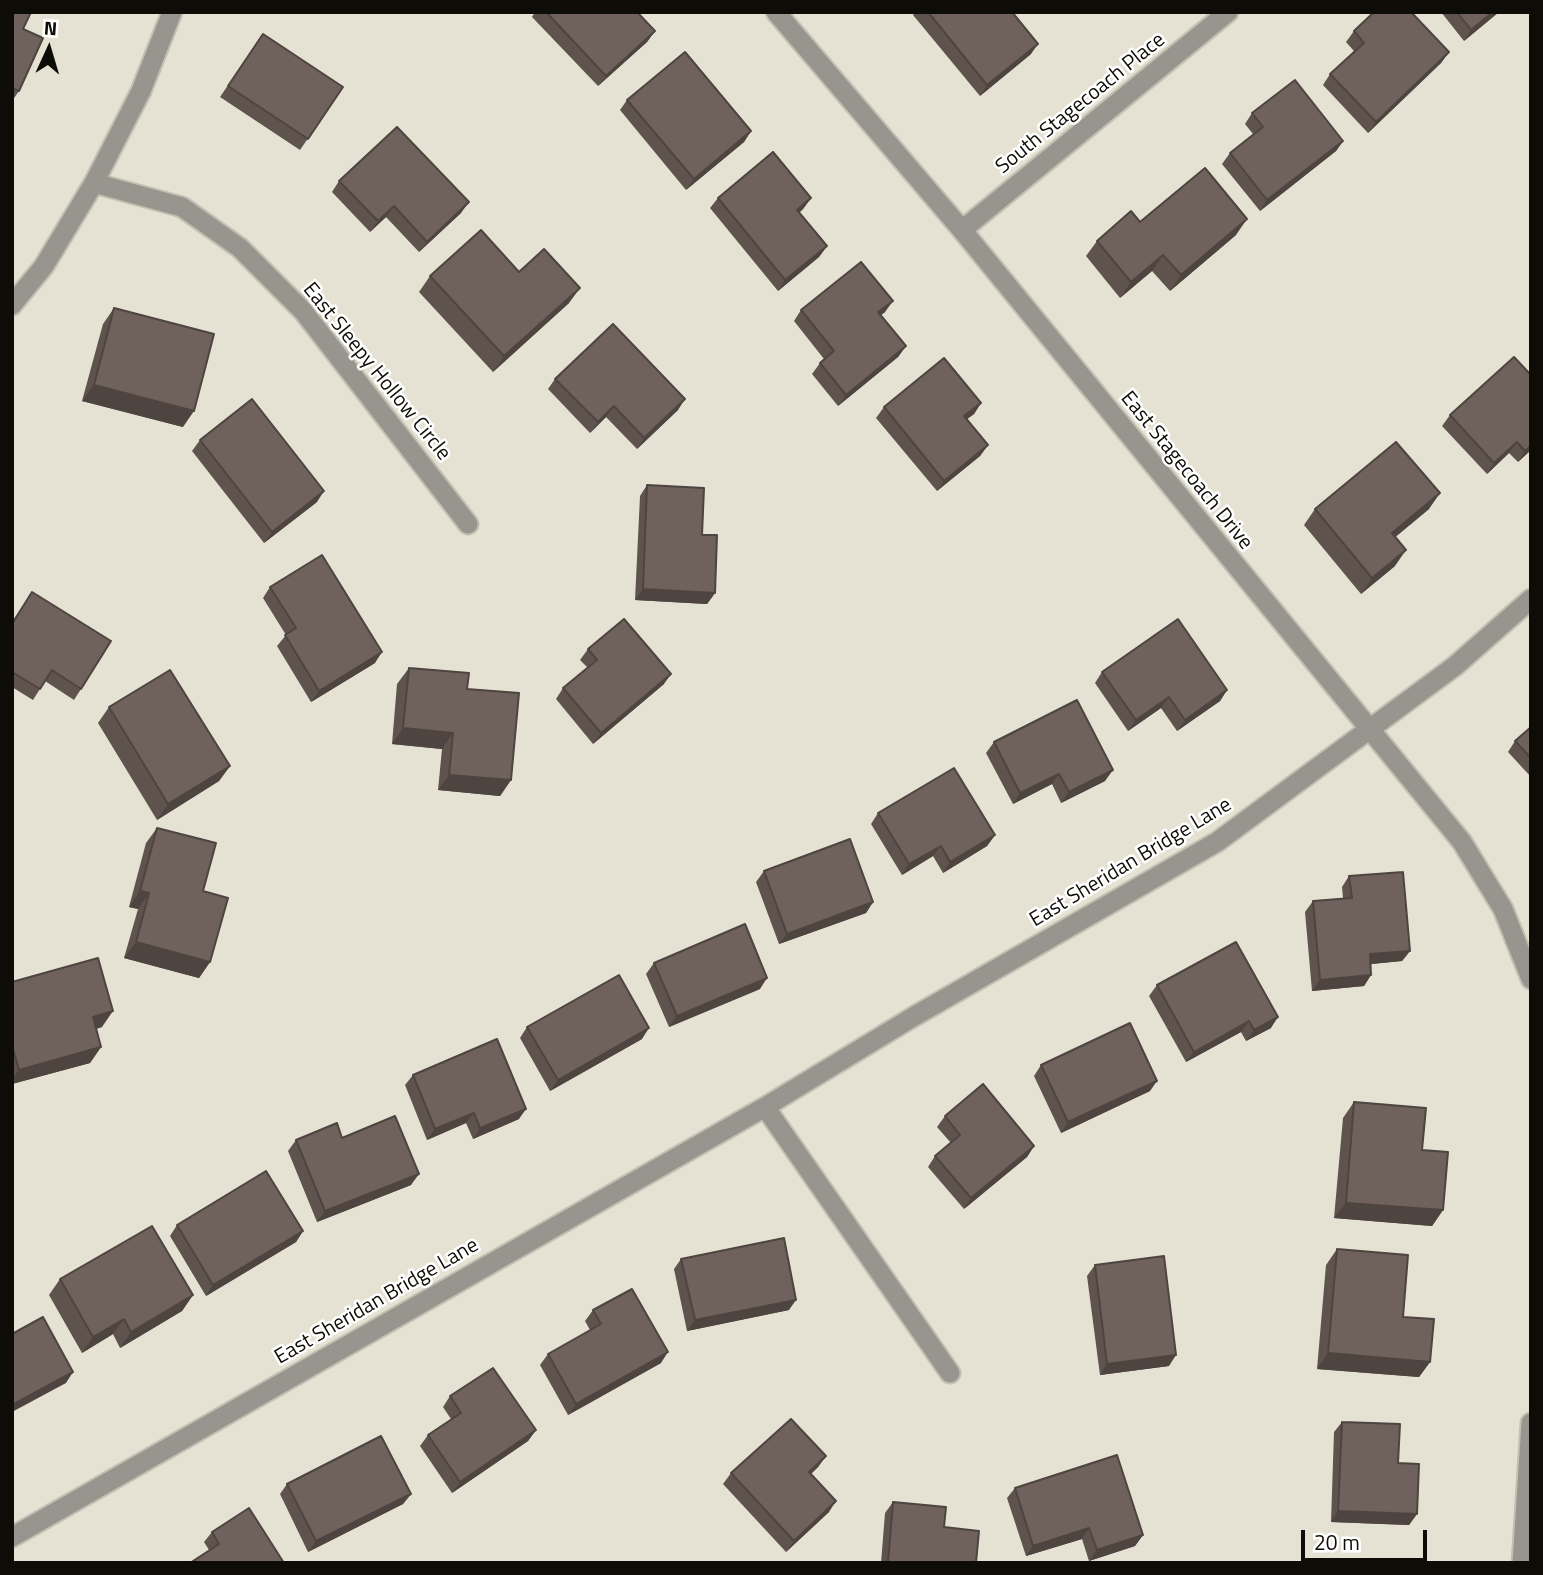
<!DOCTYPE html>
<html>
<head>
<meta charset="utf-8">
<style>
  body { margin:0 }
  #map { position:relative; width:1543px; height:1575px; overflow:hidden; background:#e5e2d3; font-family:"Titillium Web",sans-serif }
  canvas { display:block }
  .frame { position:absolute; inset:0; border:14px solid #0d0c07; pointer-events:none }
  .north { position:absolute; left:14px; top:14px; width:70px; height:70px; -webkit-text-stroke:5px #fff; paint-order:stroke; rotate:4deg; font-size:19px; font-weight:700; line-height:28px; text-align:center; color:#0d0c07 }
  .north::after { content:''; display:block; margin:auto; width:24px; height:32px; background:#0d0c07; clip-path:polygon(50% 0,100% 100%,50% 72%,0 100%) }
  .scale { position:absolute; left:1301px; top:1530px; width:126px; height:32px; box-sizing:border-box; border:4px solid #0d0c07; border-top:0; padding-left:9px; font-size:21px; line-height:24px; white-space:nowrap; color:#0d0c07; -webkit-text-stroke:5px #fff; paint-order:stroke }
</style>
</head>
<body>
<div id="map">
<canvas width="1543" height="1575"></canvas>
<div class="frame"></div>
<div class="north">N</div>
<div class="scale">20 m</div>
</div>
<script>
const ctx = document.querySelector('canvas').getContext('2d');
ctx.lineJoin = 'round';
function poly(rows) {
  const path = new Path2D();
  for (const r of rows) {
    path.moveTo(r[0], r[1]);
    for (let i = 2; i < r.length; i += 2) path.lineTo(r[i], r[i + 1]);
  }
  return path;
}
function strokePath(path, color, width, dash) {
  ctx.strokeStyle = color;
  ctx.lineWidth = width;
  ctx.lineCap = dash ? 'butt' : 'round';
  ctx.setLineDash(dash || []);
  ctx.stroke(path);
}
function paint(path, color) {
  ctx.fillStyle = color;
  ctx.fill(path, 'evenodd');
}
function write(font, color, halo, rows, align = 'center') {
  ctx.font = font + ' "Titillium Web",sans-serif';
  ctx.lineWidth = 5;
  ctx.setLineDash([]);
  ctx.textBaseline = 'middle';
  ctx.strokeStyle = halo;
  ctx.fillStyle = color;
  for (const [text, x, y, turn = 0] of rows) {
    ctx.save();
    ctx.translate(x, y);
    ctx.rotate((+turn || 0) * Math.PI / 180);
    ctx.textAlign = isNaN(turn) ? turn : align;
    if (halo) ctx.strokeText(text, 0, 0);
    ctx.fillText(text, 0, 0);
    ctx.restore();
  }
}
const minor = poly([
  [776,12,962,230,1462,842,1503,909,1531,979],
  [94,183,182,207,240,248,303,311,468,524],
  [962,230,1228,12],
  [12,305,44,266,94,183,141,91,172,12],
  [765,1107,950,1373],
  [12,1537,765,1107,913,1017,1217,842,1455,666,1531,599],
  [1522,1563,1531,1423]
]);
strokePath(minor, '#c2c0b2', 23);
strokePath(minor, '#98958f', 19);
paint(poly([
  [12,12,23,29,19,91,12,101],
  [535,12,637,12,655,31,647,42,598,86,532,17],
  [915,12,1012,12,1031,54,980,96,913,15],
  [1441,12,1499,12,1464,41],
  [1354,31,1449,52,1441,63,1368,133,1323,85,1330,74,1354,51,1346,42],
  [263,34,343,87,300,150,220,97],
  [627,100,751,131,744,142,686,190,620,110],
  [1252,113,1343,141,1336,151,1260,211,1222,164,1230,153,1253,134,1245,124],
  [339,181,461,213,419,252,386,217,370,232,332,192],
  [718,198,811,198,803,209,799,213,827,246,819,257,778,291,710,208],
  [1140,222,1236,235,1170,291,1152,271,1120,298,1086,256,1097,241],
  [519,272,569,303,493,372,419,292,430,276],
  [114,308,183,427,82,401,103,324],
  [801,310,885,312,881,315,906,346,898,357,838,406,812,374,820,363,824,359,794,321],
  [1514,357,1531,450,1518,462,1509,453,1487,474,1442,426,1450,415],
  [555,379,678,410,637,449,606,417,590,433,548,389],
  [981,403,974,414,967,419,988,445,980,456,937,491,876,418,884,407],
  [200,440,317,502,264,543,192,451],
  [647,485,702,535,715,593,707,604,635,600,640,496],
  [1315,509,1429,509,1395,537,1395,566,1361,594,1304,525],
  [270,587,375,663,311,702,277,646,286,635,263,598],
  [32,592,81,689,74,700,45,681,33,700,12,687,12,622],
  [588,649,664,684,593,744,556,699,563,688,588,668,580,660],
  [409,668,467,689,511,780,500,796,438,790,442,749,392,744,397,684],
  [1102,672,1227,690,1220,701,1177,731,1161,708,1128,731,1095,683],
  [109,707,230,766,219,781,157,820,98,723],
  [1531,727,1531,777,1508,752,1515,741],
  [994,742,1105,781,1061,803,1052,784,1013,804,986,753],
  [878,813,995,835,987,846,943,873,933,856,902,875,871,824],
  [157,828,203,891,210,962,199,978,124,958,138,909,129,907,146,843],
  [764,871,873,902,866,913,779,944,756,882],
  [1349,876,1410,951,1402,961,1370,964,1371,975,1364,986,1312,991,1305,912,1313,901,1343,898,1342,887],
  [654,963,760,989,669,1027,646,974],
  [12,982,102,1027,96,1029,101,1047,90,1063,12,1084],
  [1157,985,1271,1028,1246,1041,1241,1032,1186,1062,1149,996],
  [527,1027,642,1039,550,1091,520,1038],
  [1041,1065,1150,1091,1061,1133,1034,1076],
  [413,1075,519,1119,473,1139,466,1123,427,1140,405,1085],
  [1354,1102,1422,1150,1443,1210,1432,1226,1334,1218,1343,1118],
  [945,1116,1034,1146,1027,1157,964,1209,928,1167,935,1156,951,1143,937,1127],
  [342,1138,411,1185,317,1222,288,1151,296,1140],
  [177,1225,303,1231,296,1242,206,1296,170,1236],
  [1337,1249,1403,1317,1430,1362,1419,1377,1317,1369,1326,1265],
  [681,1259,789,1310,687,1331,674,1269],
  [1095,1265,1169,1366,1100,1375,1087,1276],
  [60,1279,193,1295,182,1311,120,1348,113,1334,82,1353,49,1295],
  [593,1310,661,1363,568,1415,540,1365,548,1354,590,1330,585,1321],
  [450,1396,536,1430,528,1441,452,1493,420,1446,428,1435,451,1419,443,1407],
  [1342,1422,1398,1463,1417,1514,1409,1525,1331,1522,1334,1432],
  [826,1456,818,1467,811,1474,829,1512,786,1552,723,1484,731,1473],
  [287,1484,411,1494,403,1504,308,1552,280,1494],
  [1015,1488,1143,1535,1135,1546,1089,1561,1082,1539,1026,1556,1007,1498],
  [893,1502,944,1527,976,1563,881,1563,885,1513],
  [212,1532,284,1563,209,1550,204,1542]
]), '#5f534e');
paint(poly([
  [1493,12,1499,12,1464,41,1471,30],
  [655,31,647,42,598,86,606,76],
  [1038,44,1031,54,980,96,987,85],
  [1449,52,1441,63,1368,133,1376,122],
  [751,131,744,142,686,190,694,179],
  [1343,141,1336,151,1260,211,1267,200],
  [811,198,803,209,789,221,797,210],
  [469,202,461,213,419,252,427,242],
  [394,206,386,217,370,232,378,221],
  [1247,219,1236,235,1170,291,1181,275],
  [827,246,819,257,778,291,785,280],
  [1163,255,1152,271,1120,298,1131,282],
  [580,288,569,303,493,372,504,356],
  [893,301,885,312,871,323,878,312],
  [906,346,898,357,838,406,846,395],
  [94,385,194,411,183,427,82,401],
  [685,399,678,410,637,449,644,438],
  [981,403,974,414,956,427,964,416],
  [614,406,606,417,590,433,598,422],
  [1517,442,1509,453,1487,474,1494,463],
  [988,445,980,456,937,491,944,481],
  [1531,446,1531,450,1518,462,1525,451],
  [324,491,317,502,264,543,272,532],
  [1440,493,1429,509,1381,549,1392,533],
  [1406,550,1395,566,1361,594,1372,578],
  [643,589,715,593,707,604,635,600],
  [382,652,375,663,311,702,319,691],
  [671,674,664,684,593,744,601,733],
  [1227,690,1220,701,1177,731,1185,720],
  [1169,697,1161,708,1128,731,1136,720],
  [403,728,453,733,442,749,392,744],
  [230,766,219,781,157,820,168,804],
  [1113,770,1105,781,1061,803,1069,792],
  [1059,774,1052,784,1013,804,1020,793],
  [449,775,511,780,500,796,438,790],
  [995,835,987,846,943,873,950,862],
  [941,846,933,856,902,875,909,864],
  [140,891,149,893,138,909,129,907],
  [873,902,866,913,779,944,787,934],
  [136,942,210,962,199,978,124,958],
  [1410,951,1402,961,1362,965,1370,954],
  [1371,975,1364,986,1312,991,1320,980],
  [767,978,760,989,669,1027,677,1016],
  [113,1011,102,1027,82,1033,93,1017],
  [1278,1017,1271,1028,1246,1041,1254,1030],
  [1249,1021,1241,1032,1186,1062,1194,1052],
  [649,1028,642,1039,550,1091,558,1080],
  [101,1047,90,1063,12,1084,12,1079,19,1070],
  [1157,1081,1150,1091,1061,1133,1068,1122],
  [526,1109,519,1119,473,1139,480,1128],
  [474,1113,466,1123,427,1140,435,1129],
  [1034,1146,1027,1157,964,1209,971,1198],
  [419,1174,411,1185,317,1222,325,1211],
  [1346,1203,1443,1210,1432,1226,1334,1218],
  [303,1231,296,1242,206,1296,213,1285],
  [193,1295,182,1311,120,1348,131,1332],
  [796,1300,789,1310,687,1331,695,1320],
  [124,1319,113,1334,82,1353,93,1337],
  [668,1352,661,1363,568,1415,576,1404],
  [1328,1353,1430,1362,1419,1377,1317,1369],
  [1176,1355,1169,1366,1100,1375,1107,1364],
  [73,1372,66,1383,12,1412,12,1405],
  [536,1430,528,1441,452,1493,460,1482],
  [826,1456,818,1467,801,1483,809,1472],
  [411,1494,403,1504,308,1552,316,1541],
  [836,1501,829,1512,786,1552,794,1541],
  [1338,1511,1417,1514,1409,1525,1331,1522],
  [1089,1528,1082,1539,1026,1556,1033,1546],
  [1143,1535,1135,1546,1089,1561,1097,1550]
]), '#4e4440');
const building = poly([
  [12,12,31,12,23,29,43,38,19,91,12,88,12,12],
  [546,12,637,12,655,31,606,76,546,12],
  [928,12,1012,12,1038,44,987,85,928,12],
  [1374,12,1411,12,1449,52,1376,122,1330,74,1364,43,1354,31,1374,12],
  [1457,12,1493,12,1471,30,1457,12],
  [263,34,343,87,308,139,228,86,263,34],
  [685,52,751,131,694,179,627,100,685,52],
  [1295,80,1343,141,1267,200,1230,153,1263,127,1252,113,1295,80],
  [397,127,469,202,427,242,394,206,378,221,339,181,397,127],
  [773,152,811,198,797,210,827,246,785,280,718,198,773,152],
  [1205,168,1247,219,1181,275,1163,255,1131,282,1097,241,1131,211,1140,222,1205,168],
  [481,230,519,272,544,249,580,288,504,356,430,276,481,230],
  [861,262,893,301,878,312,906,346,846,395,820,363,834,351,801,310,861,262],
  [114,308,214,334,194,411,94,385,114,308],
  [613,324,685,399,644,438,614,406,598,422,555,379,613,324],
  [1514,357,1531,375,1531,446,1525,451,1517,442,1494,463,1450,415,1514,357],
  [944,358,981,403,964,416,988,445,944,481,884,407,944,358],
  [252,399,324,491,272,532,200,440,252,399],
  [1396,442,1440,493,1392,533,1406,550,1372,578,1315,509,1396,442],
  [647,485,704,488,702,535,717,535,715,593,643,589,647,485],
  [322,555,382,652,319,691,285,635,296,628,270,587,322,555],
  [32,592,111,641,81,689,52,670,40,689,12,672,12,624,32,592],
  [624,619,671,674,601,733,563,688,597,660,588,649,624,619],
  [1178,619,1227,690,1185,720,1169,697,1136,720,1102,672,1178,619],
  [409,668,469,673,467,689,519,693,511,780,449,775,453,733,403,728,409,668],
  [170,670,230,766,168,804,109,707,170,670],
  [1077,700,1113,770,1069,792,1059,774,1020,793,994,742,1077,700],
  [1531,727,1531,758,1515,741,1531,727],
  [954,768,995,835,950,862,941,846,909,864,878,813,954,768],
  [157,828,216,843,203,891,228,898,210,962,136,942,149,893,140,891,157,828],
  [850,839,873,902,787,934,764,871,850,839],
  [1403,872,1410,951,1370,954,1371,975,1320,980,1313,901,1352,898,1349,876,1403,872],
  [745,924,767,978,677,1016,654,963,745,924],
  [1236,942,1278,1017,1254,1030,1249,1021,1194,1052,1157,985,1236,942],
  [98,958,113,1011,93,1017,101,1047,19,1070,12,1046,12,982,98,958],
  [619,975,649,1028,558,1080,527,1027,619,975],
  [1130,1023,1157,1081,1068,1122,1041,1065,1130,1023],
  [497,1039,526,1109,480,1128,474,1113,435,1129,413,1075,497,1039],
  [983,1084,1034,1146,971,1198,935,1156,960,1135,945,1116,983,1084],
  [1354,1102,1426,1108,1422,1150,1448,1152,1443,1210,1346,1203,1354,1102],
  [395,1116,419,1174,325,1211,296,1140,337,1123,342,1138,395,1116],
  [266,1171,303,1231,213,1285,177,1225,266,1171],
  [152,1226,193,1295,131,1332,124,1319,93,1337,60,1279,152,1226],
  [784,1238,796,1300,695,1320,681,1259,784,1238],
  [1337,1249,1408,1255,1403,1317,1434,1319,1430,1362,1328,1353,1337,1249],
  [1164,1256,1176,1355,1107,1364,1095,1265,1164,1256],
  [632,1289,668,1352,576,1404,548,1354,601,1324,593,1310,632,1289],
  [43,1317,73,1372,12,1405,12,1334,43,1317],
  [493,1368,536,1430,460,1482,428,1435,461,1413,450,1396,493,1368],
  [791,1419,826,1456,809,1472,836,1501,794,1541,731,1473,791,1419],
  [1342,1422,1400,1424,1398,1463,1419,1464,1417,1514,1338,1511,1342,1422],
  [381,1436,411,1494,316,1541,287,1484,381,1436],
  [1117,1455,1143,1535,1097,1550,1089,1528,1033,1546,1015,1488,1117,1455],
  [893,1502,946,1507,944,1527,979,1531,976,1563,888,1563,893,1502],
  [249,1508,284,1563,190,1563,219,1544,212,1532,249,1508]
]);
paint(building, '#6f615b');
strokePath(building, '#4e4440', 2);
write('21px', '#0d0c07', '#fff', [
  ["South Stagecoach Place",1081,104,-39],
  ["East Sleepy Hollow Circle",376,372,51],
  ["East Stagecoach Drive",1186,471,51],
  ["East Sheridan Bridge Lane",1131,863,-31],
  ["East Sheridan Bridge Lane",377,1302,-30]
]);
</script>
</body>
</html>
